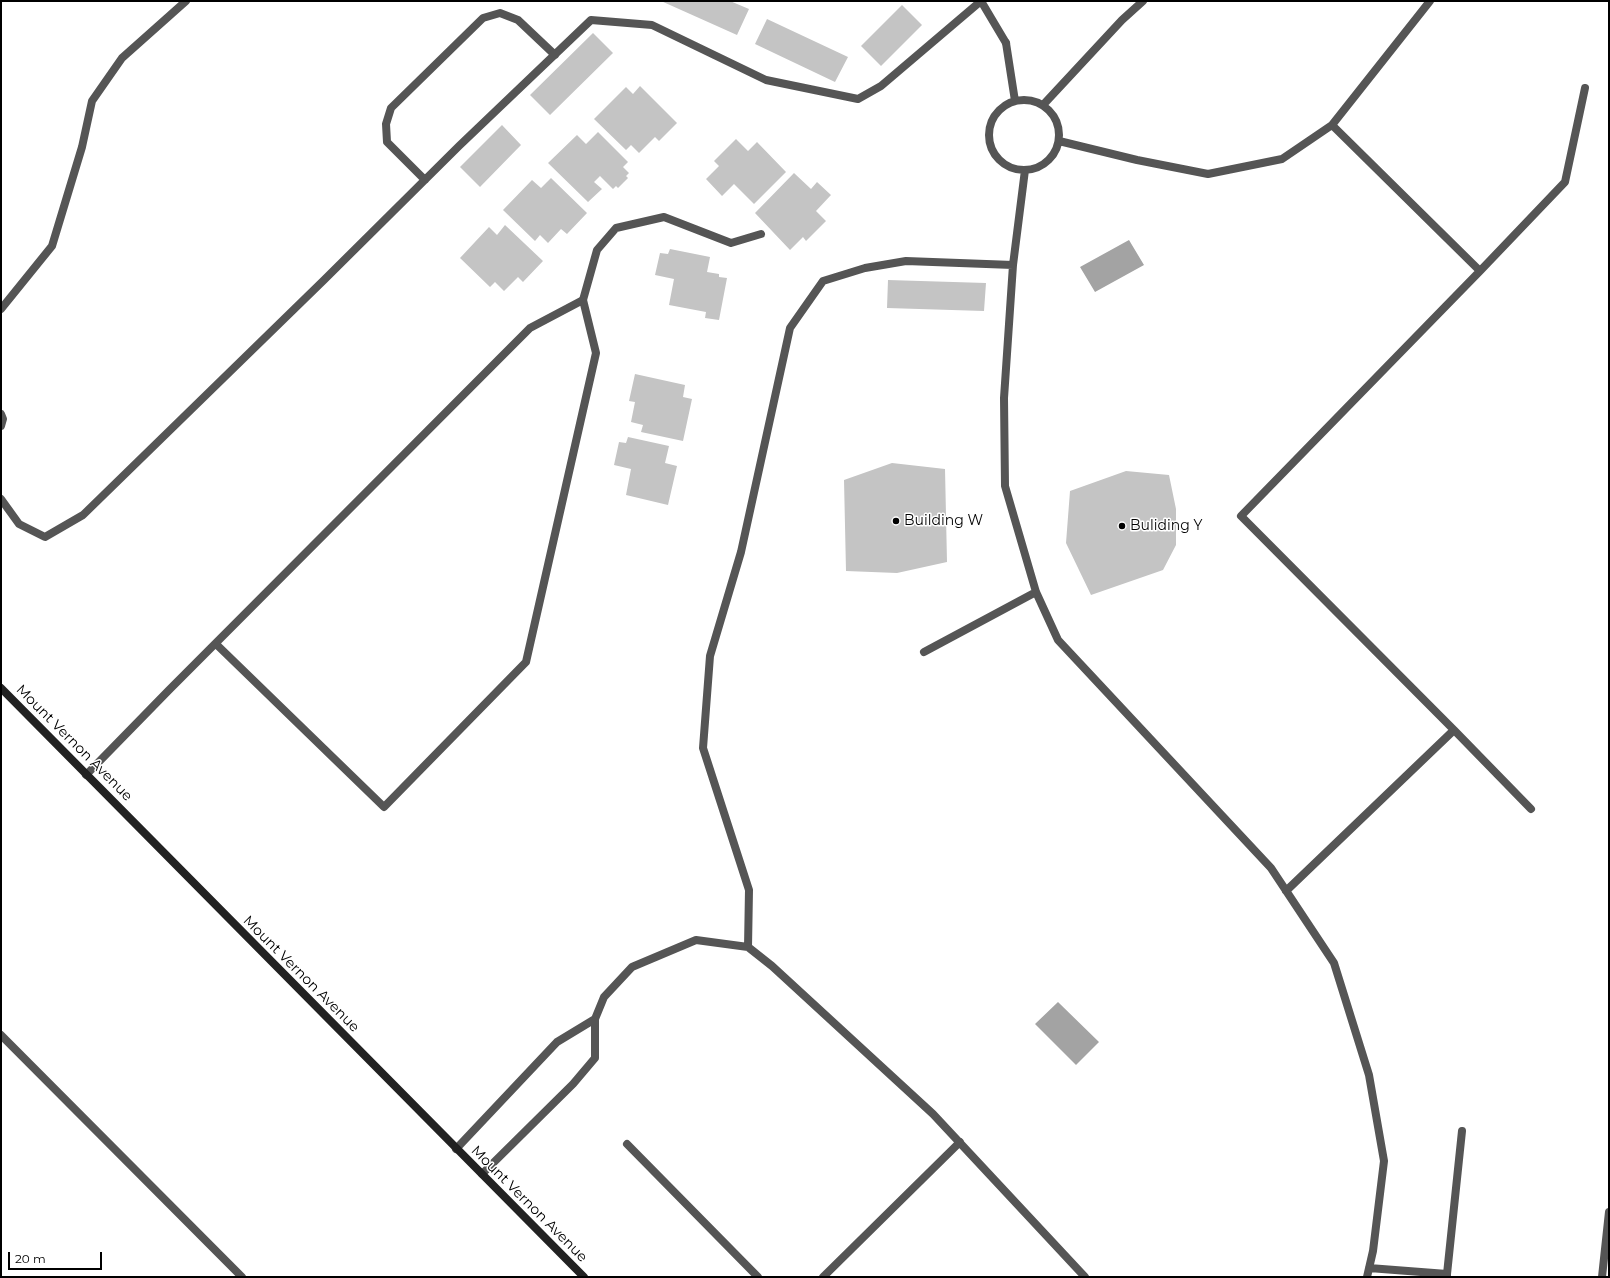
<!DOCTYPE html>
<html>
<head>
<meta charset="utf-8">
<style>
  body { margin:0 }
  #map { position:relative; width:1610px; height:1278px; overflow:hidden; background:#fff; font-family:Montserrat,sans-serif }
  canvas { display:block }
  .frame { position:absolute; inset:0; border:2px solid #000; pointer-events:none }
  .scale { position:absolute; left:8px; top:1252px; width:94px; height:18px; box-sizing:border-box; border:2px solid #000; border-top:0; padding-left:5px; font-size:12px; line-height:14px; white-space:nowrap; color:#000; -webkit-text-stroke:3px #fff; paint-order:stroke }
</style>
</head>
<body>
<div id="map">
<canvas width="1610" height="1278"></canvas>
<div class="frame"></div>
<div class="scale">20 m</div>
</div>
<script>
const ctx = document.querySelector('canvas').getContext('2d');
ctx.lineJoin = 'round';
function paint(path, color) {
  ctx.fillStyle = color;
  ctx.fill(path, 'evenodd');
}
function poly(rows) {
  const path = new Path2D();
  for (const r of rows) {
    if (r.length === 3) {
      path.moveTo(r[0] + r[2], r[1]);
      path.arc(r[0], r[1], r[2], 0, 2 * Math.PI);
      continue;
    }
    path.moveTo(r[0], r[1]);
    for (let i = 2; i < r.length; i += 2) path.lineTo(r[i], r[i + 1]);
  }
  return path;
}
function strokePath(path, color, width, dash) {
  ctx.strokeStyle = color;
  ctx.lineWidth = width;
  ctx.lineCap = dash ? 'butt' : 'round';
  ctx.setLineDash(dash || []);
  ctx.stroke(path);
}
function write(font, color, halo, rows, align = 'center') {
  ctx.font = font + ' Montserrat,sans-serif';
  ctx.lineWidth = 3;
  ctx.setLineDash([]);
  ctx.textBaseline = 'middle';
  ctx.strokeStyle = halo;
  ctx.fillStyle = color;
  for (const [text, x, y, turn = 0] of rows) {
    ctx.save();
    ctx.translate(x, y);
    ctx.rotate((+turn || 0) * Math.PI / 180);
    ctx.textAlign = isNaN(turn) ? turn : align;
    if (halo) ctx.strokeText(text, 0, 0);
    ctx.fillText(text, 0, 0);
    ctx.restore();
  }
}
paint(poly([
  [1129,240,1144,265,1095,292,1080,267],
  [1058,1002,1099,1042,1076,1065,1035,1024]
]), '#a3a3a3');
paint(poly([
  [661,1,730,1,749,9,737,35],
  [902,5,922,25,881,66,861,46],
  [767,19,848,57,835,82,755,44],
  [593,33,613,53,550,115,530,95],
  [640,86,677,123,659,141,655,137,639,153,631,145,626,150,594,119,626,87,633,94],
  [502,125,521,145,480,187,460,167],
  [598,132,628,162,623,167,629,173,626,176,628,178,618,188,616,186,613,189,600,176,594,182,602,189,588,202,548,163,577,135,586,144],
  [736,139,748,151,757,142,786,172,754,204,734,184,722,196,706,179,719,166,714,161],
  [794,173,811,189,817,182,831,195,816,211,826,221,806,241,803,237,790,250,755,213],
  [551,178,587,213,567,234,561,229,548,243,540,235,535,241,503,210,532,180,541,188],
  [505,225,543,261,523,282,518,277,504,291,495,282,490,287,460,258,489,227,497,235],
  [670,249,710,257,707,272,719,274,719,277,727,278,719,320,705,318,706,312,669,305,674,279,655,275,660,253,668,254],
  [888,280,986,283,984,311,887,308],
  [635,374,685,385,683,397,692,399,683,441,641,432,643,425,631,422,635,402,629,401],
  [628,437,669,446,665,463,677,466,668,505,626,495,631,469,614,465,619,442,626,443],
  [892,463,945,469,947,562,897,573,846,571,844,480],
  [1126,471,1169,475,1176,509,1176,545,1163,570,1091,595,1066,543,1070,491]
]), '#c4c4c4');
strokePath(poly([
  [981,1,1006,43],
  [425,180,387,142,386,124,391,108,483,18,500,13,518,20,555,55],
  [583,300,597,250,616,228,664,217,731,243,761,234],
  [1,309,52,246,82,147,92,101,122,58,186,1],
  [1,414,3,419,1,426],
  [1,499,19,524,45,537,83,515,324,280,459,146,591,20,652,25,766,80,858,99,881,86,981,1],
  [1,1035,242,1277]
]), '#555', 8);
strokePath(poly([
  [1006,43,1015,101],
  [1024,135,35],
  [1043,105,1122,20,1143,1],
  [1332,125,1480,271],
  [1059,141,1137,160,1208,174,1282,159,1332,125,1430,1],
  [1013,265,1025,170],
  [924,652,1036,592],
  [1454,730,1241,516,1480,271,1565,182,1585,88],
  [86,775,169,690,530,328,583,300,596,353,526,662,384,807,216,644],
  [1286,891,1454,730,1531,809],
  [748,947,749,890,703,748,710,656,741,552,790,328,823,281,865,268,906,261,1013,265,1004,398,1005,486,1036,592,1058,640,1271,868,1334,963,1369,1075,1384,1161,1373,1251,1367,1277],
  [627,1144,758,1277],
  [456,1149,557,1042,595,1019],
  [482,1174,573,1084,595,1058,595,1019,604,997,632,967,696,940,748,947,772,966,933,1114,1085,1277],
  [1369,1268,1447,1274,1447,1277],
  [1447,1274,1462,1131],
  [823,1277,960,1142]
]), '#555', 8);
strokePath(poly([
  [1602,1277,1609,1212]
]), '#555', 8);
strokePath(poly([
  [1,688,584,1277]
]), '#222', 8);
for (const [x, y, r, color] of [
  [896,521,4,"#000"],
  [1122,526,4,"#000"]
]) {
  const dot = new Path2D();
  dot.arc(x, y, r, 0, 2 * Math.PI);
  ctx.fillStyle = color;
  ctx.fill(dot);
  strokePath(dot, '#fff', 1.5);
}
write('14px', '#000', '#fff', [
  ["Building W",904,521],
  ["Buliding Y",1130,526]
], 'left');
write('14px', '#000', '#fff', [
  ["Mount Vernon Avenue",74,743,45],
  ["Mount Vernon Avenue",301,974,45],
  ["Mount Vernon Avenue",529,1204,45]
]);
</script>
</body>
</html>
